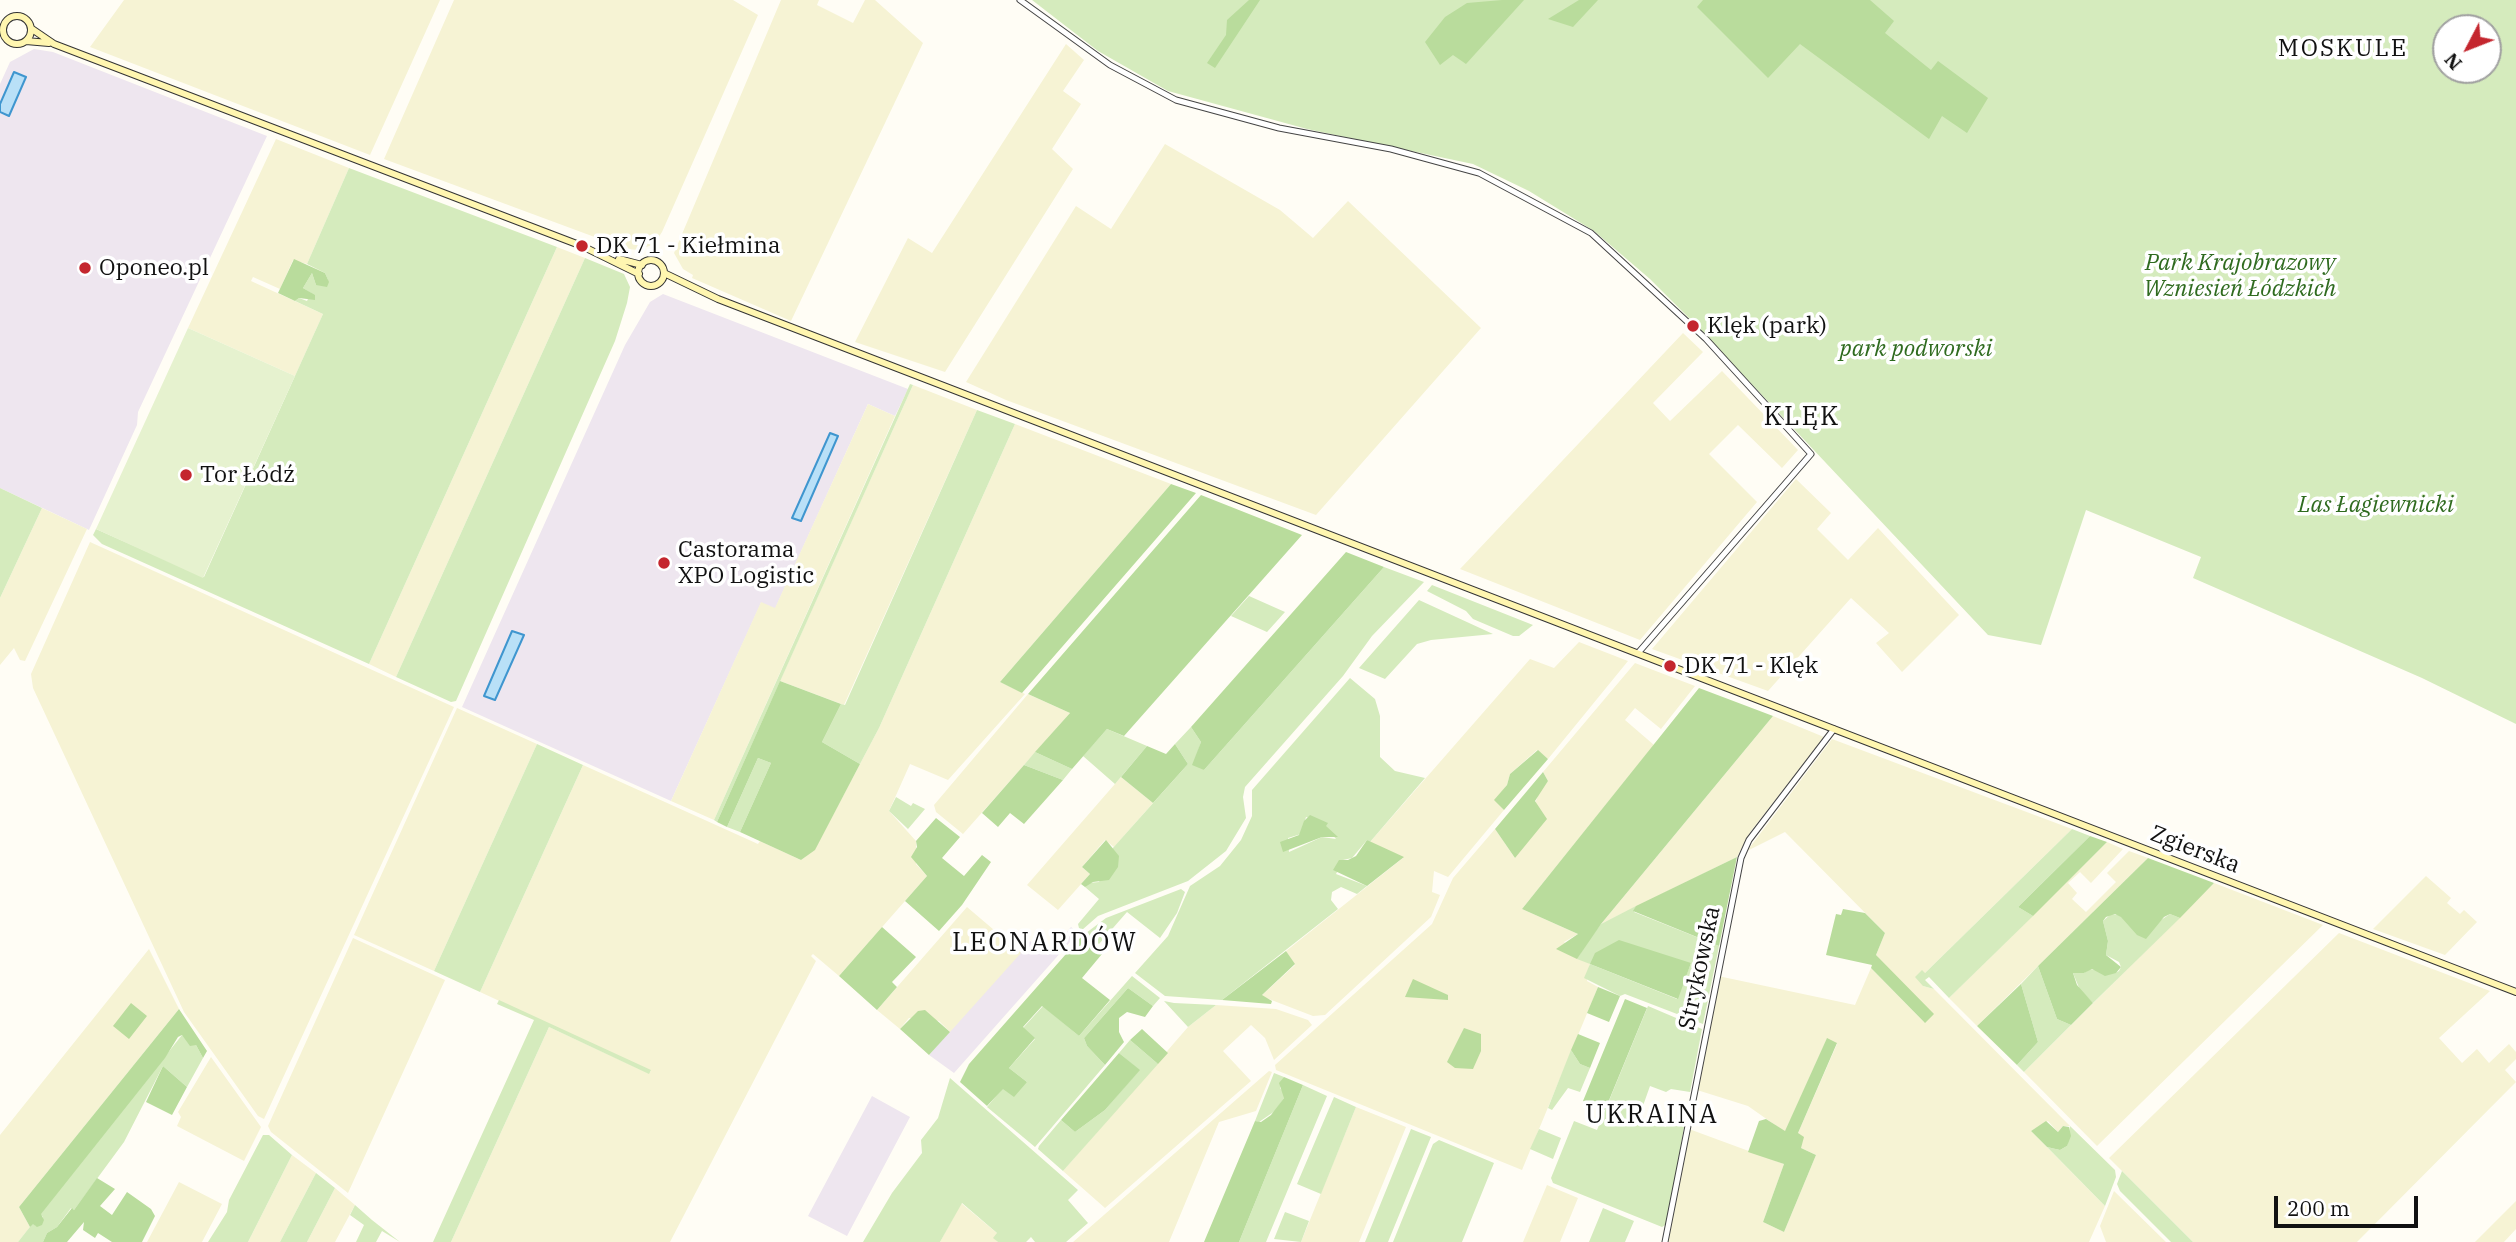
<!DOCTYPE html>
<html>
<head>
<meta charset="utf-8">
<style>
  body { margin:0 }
  #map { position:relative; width:2516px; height:1242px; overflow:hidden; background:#fffdf5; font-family:"IBM Plex Serif",serif }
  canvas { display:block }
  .north { position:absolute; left:2432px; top:14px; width:70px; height:70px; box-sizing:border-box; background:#fff; border:2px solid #a0a0a0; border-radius:50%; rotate:228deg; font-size:19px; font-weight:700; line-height:28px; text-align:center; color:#111 }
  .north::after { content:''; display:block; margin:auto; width:24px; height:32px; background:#c4262e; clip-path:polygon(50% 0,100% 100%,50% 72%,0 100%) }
  .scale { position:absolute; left:2274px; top:1196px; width:144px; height:32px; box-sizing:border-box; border:4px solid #111; border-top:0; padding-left:9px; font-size:21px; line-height:24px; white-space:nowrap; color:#111; -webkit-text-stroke:5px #fff; paint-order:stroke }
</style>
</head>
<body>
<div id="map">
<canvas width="2516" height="1242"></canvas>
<div class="north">N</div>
<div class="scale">200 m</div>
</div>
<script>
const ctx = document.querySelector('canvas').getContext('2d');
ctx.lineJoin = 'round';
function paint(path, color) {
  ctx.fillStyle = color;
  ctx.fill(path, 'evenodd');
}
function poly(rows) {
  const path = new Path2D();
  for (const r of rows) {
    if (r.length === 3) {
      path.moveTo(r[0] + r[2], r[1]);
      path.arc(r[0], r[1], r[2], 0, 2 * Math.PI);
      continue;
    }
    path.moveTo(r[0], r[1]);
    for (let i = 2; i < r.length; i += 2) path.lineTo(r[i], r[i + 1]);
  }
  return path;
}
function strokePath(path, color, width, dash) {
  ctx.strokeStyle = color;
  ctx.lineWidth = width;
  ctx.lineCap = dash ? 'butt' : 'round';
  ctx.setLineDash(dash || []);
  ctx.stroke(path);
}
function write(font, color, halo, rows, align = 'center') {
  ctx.font = font + ' "IBM Plex Serif",serif';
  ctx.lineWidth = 7;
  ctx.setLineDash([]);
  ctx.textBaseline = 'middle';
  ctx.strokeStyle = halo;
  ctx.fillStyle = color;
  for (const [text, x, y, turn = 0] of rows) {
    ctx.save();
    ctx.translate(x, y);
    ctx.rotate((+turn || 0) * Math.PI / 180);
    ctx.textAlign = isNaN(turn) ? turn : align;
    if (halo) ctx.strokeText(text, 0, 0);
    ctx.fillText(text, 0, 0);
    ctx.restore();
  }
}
paint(poly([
  [34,49,53,52,267,136,138,412,137,425,89,530,0,488,0,84,10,62],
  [663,294,908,389,895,416,868,404,775,609,761,603,671,801,462,707,625,345,650,302],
  [1071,927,1078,933,954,1073,929,1055,1030,941,1048,955],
  [872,1096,910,1117,847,1236,808,1216]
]), '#eee6ef');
paint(poly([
  [124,0,440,0,370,155,90,47],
  [454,0,733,0,758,15,662,232,654,244,639,250,627,249,384,159],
  [781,0,819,0,817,5,853,23,865,0,875,0,923,43,791,321,692,278,693,275,683,269,674,253],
  [1066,44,1084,60,1063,91,1081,104,1052,149,1073,169,945,372,855,342,908,238,932,253],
  [276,139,349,168,307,264,293,260,280,289,253,277,251,281,323,314,295,376,188,328],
  [1165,144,1280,210,1313,238,1348,201,1481,328,1316,515,1006,400,966,382,1076,206,1111,229],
  [557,247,585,258,396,677,369,664],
  [1683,333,1703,352,1653,403,1670,421,1722,371,1798,450,1782,468,1738,425,1709,454,1757,502,1640,640,1460,569],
  [913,385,977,410,844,705,780,681],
  [868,404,895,416,714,820,671,801,761,602,775,608],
  [1015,424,1171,484,1000,682,1025,694,948,780,910,764,889,811,916,841,916,864,927,876,839,976,813,954,811,956,816,961,670,1242,451,1242,549,1027,648,1073,651,1071,480,992,583,765,758,844,760,841,801,860,815,849,879,728],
  [1796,479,1831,513,1817,529,1848,560,1878,528,1959,615,1902,672,1876,643,1889,633,1851,598,1768,691,1652,649],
  [42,508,87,529,25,661,20,660,14,648,0,665,0,598],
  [90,542,454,707,264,1119,258,1116,184,1012,33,688,31,674],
  [1579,642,1628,661,1548,759,1537,750,1510,774,1507,785,1495,800,1504,810,1448,877,1434,871,1432,892,1440,895,1431,917,1325,1015,1313,1016,1261,996,1295,965,1286,951,1403,858,1370,842,1530,659,1554,668],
  [1635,663,1695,686,1661,729,1635,708,1625,720,1654,745,1522,909,1578,934,1564,942,1590,964,1587,981,1598,987,1522,1170,1276,1070,1275,1065,1432,924,1453,878,1495,829,1515,858,1540,790,1548,781,1543,772],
  [1028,694,1070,713,963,834,936,812,934,805],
  [457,708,537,744,434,971,354,935],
  [1773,716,1824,737,1751,831,1737,857,1601,924],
  [1832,739,2072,829,1925,973,1923,986,1934,989,2070,1126,2063,1126,2058,1132,2048,1121,2031,1131,2105,1206,2089,1242,1668,1242,1689,1129,1784,1164,1763,1222,1784,1232,1816,1155,1801,1148,1798,1133,1837,1044,1827,1039,1785,1132,1748,1106,1697,1090,1718,976,1855,1005,1871,968,1925,1023,1876,955,1885,933,1785,832,1747,851],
  [1121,777,1153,803,1114,847,1105,840,1082,867,1090,874,1058,910,1027,885],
  [2107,842,2123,849,2091,883,2080,872,2068,883,2077,893,2072,899,2086,912,2116,882,2107,873,2129,851,2148,858,1977,1026,1949,998],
  [2426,876,2451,898,2447,903,2460,914,2464,910,2477,922,2445,955,2373,929],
  [2214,883,2323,925,2097,1146,2024,1072],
  [967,907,1021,953,950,1032,939,1021,909,1018,900,1029,877,1010],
  [2339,933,2490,991,2439,1038,2462,1063,2477,1049,2489,1063,2509,1044,2516,1052,2516,1059,2505,1070,2516,1082,2357,1242,2193,1242,2109,1158],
  [353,938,445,980,348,1193,271,1132,268,1126],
  [149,949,179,1009,19,1207,30,1227,18,1242,0,1242,0,1135],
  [1216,1005,1276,1009,1308,1020,1312,1025,1274,1060,1265,1038,1251,1025,1223,1051,1251,1081,1105,1208,1063,1171,1188,1027],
  [211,1057,261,1127,244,1161,177,1126,181,1117,178,1112],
  [1269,1071,1272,1072,1256,1111,1219,1122,1169,1242,1073,1242],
  [1356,1107,1406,1127,1359,1242,1301,1242],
  [292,1155,316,1173,280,1242,248,1242],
  [179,1182,222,1204,202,1242,147,1242],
  [1547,1185,1578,1198,1560,1242,1523,1242],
  [335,1188,355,1205,335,1242,307,1242],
  [2114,1191,2166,1242,2106,1242,2100,1226],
  [2516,1201,2516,1229,2504,1242,2475,1242],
  [961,1203,998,1234,994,1238,998,1242,940,1242]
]), '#f6f3d4');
paint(poly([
  [1032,0,2516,0,2516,724,2422,678,2193,578,2201,557,2086,510,2041,645,1988,635,1696,325,1650,279,1594,231,1529,191,1473,164,1307,129,1168,91,1098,51],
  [2446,28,2488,28,2488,70,2446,70],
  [349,168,557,247,369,664,102,544,93,535,96,529,204,577,323,314,295,301,299,298,307,301,311,293,303,288,312,273,316,285,328,280,325,273,307,264],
  [585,258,624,274,630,287,627,303,615,341,456,701,451,702,396,677],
  [910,384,913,385,717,822,714,820],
  [977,410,1015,424,879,728,860,764,822,742,841,704,845,705],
  [0,488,42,508,0,598],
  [1384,567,1424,582,1372,636,1343,676,1245,787,1243,797,1246,818,1226,851,1188,881,1098,916,1082,930,1079,928,1078,924,1099,899,1085,887,1088,883,1099,882,1112,849,1188,764,1175,744,1191,727,1201,742,1195,760,1204,770],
  [1432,585,1533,625,1519,636,1513,636,1473,619,1466,611,1427,591],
  [1249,596,1285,612,1267,632,1231,616],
  [1419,600,1493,634,1431,640,1417,644,1385,679,1359,668],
  [1350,678,1375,699,1380,716,1380,757,1395,771,1425,778,1370,842,1367,840,1352,858,1343,860,1336,874,1367,886,1357,894,1341,887,1332,892,1331,900,1338,909,1222,1000,1165,996,1135,973,1168,936,1190,886,1220,866,1241,840,1252,816,1252,790],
  [1306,817,1327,823,1325,826,1336,839,1322,837,1289,852,1288,838,1301,834],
  [1107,729,1147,746,1115,784,1083,756],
  [537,744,583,765,480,992,434,971],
  [1035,752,1072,769,1063,780,1024,765],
  [758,758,771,763,740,832,727,827],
  [896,797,911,806,913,803,925,809,908,829,889,811],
  [2072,829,2090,836,2018,907,2033,916,1949,998,1929,977,1925,980,1934,989,1923,986,1915,977,1922,970,1925,973],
  [1181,889,1185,892,1177,913,1160,938,1127,912,1099,944,1086,933,1106,918],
  [1636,906,1634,912,1719,946,1703,1024,1625,994,1620,996,1584,978,1590,964,1577,959,1590,938,1601,924],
  [1691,963,1677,999,1590,964],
  [2111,914,2161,920,2170,914,2180,918,2093,1003,2080,990,2073,973,2084,973,2089,969,2115,973,2119,971,2121,967,2119,962,2106,955,2108,941,2103,921],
  [2038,966,2057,1019,2071,1025,2024,1072,2017,1065,2038,1042,2021,984],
  [1132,976,1160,998,1153,1006,1128,988,1084,1038,1087,1046,1105,1065,1035,1147,987,1107,1003,1088,1027,1082,1009,1068,1035,1039,1023,1028,1043,1006,1079,1036],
  [499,1000,651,1070,649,1074,549,1027,451,1242,433,1242,534,1020,497,1004],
  [1164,1001,1174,1003,1216,1005,1188,1027],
  [1648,1006,1702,1029,1690,1092,1671,1089,1666,1092,1650,1086,1639,1117,1666,1127,1669,1121,1684,1127,1667,1224,1662,1227,1553,1183,1551,1178,1574,1121,1597,1130],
  [182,1035,196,1045,203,1058,187,1087,163,1066,124,1142,74,1210,71,1208,57,1227,47,1233,43,1242,18,1242,33,1223,36,1226,43,1217,40,1214],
  [1130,1040,1158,1064,1063,1171,1038,1149,1039,1146,1061,1120,1075,1132,1105,1110,1139,1070,1119,1053],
  [1571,1050,1580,1064,1590,1068,1580,1092,1568,1088,1552,1110,1548,1108],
  [1274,1073,1284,1077,1280,1088,1285,1094,1284,1098,1275,1111,1259,1122,1255,1121],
  [950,1078,1078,1190,1068,1200,1088,1223,1066,1242,1035,1242,1031,1237,1026,1242,998,1242,993,1238,997,1233,962,1203,940,1242,863,1242,892,1193,922,1153,921,1140,938,1118],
  [1303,1085,1327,1096,1266,1242,1239,1242],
  [1334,1097,1356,1107,1321,1194,1297,1184],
  [2070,1126,2115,1170,2116,1177,2105,1206,2047,1147,2060,1150,2067,1146],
  [1411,1129,1431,1137,1388,1242,1365,1242],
  [1539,1129,1561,1138,1553,1159,1530,1149],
  [263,1135,269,1135,292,1155,248,1242,208,1242,227,1212,229,1200],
  [1439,1140,1494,1163,1462,1242,1393,1242,1433,1144],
  [2122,1171,2193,1242,2171,1242,2120,1191,2117,1184],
  [316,1173,335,1188,307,1242,280,1242],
  [355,1205,372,1220,400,1242,382,1231,376,1242,356,1242,364,1225,350,1215],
  [1603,1208,1634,1221,1625,1242,1589,1242],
  [1285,1212,1309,1221,1301,1242,1274,1239]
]), '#d5ebbd');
paint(poly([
  [1249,0,1260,0,1215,68,1207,63,1226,35,1227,20],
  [1502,0,1524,0,1466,64,1453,55,1440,65,1425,42,1445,17,1467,3],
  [1579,0,1598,0,1573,27,1548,19],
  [1703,0,1870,0,1894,21,1885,33,1931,70,1938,61,1988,98,1967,133,1942,116,1929,139,1800,44,1768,78,1697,7],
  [294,259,325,273,329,282,327,287,316,285,312,273,303,288,315,295,315,300,299,298,295,301,278,293],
  [1171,484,1196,493,1022,693,1000,682],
  [1201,495,1302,535,1124,736,1107,729,1072,769,1035,752,1070,713,1028,694],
  [1346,552,1384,567,1204,770,1192,765,1201,742,1191,727],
  [780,681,841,704,822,742,860,764,815,850,801,860,740,832,771,763,758,758,727,827,717,822],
  [1699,688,1773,716,1601,924,1577,959,1556,949,1578,934,1522,909],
  [1175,744,1188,764,1153,803,1121,777,1147,746,1166,754],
  [1538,750,1548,759,1504,810,1494,800,1507,785,1510,774],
  [1024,765,1063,780,1024,824,1010,813,998,827,982,813],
  [1543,772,1548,781,1535,801,1547,819,1515,858,1495,829],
  [1310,815,1328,823,1326,826,1338,837,1322,837,1283,852,1280,842,1299,835,1304,821],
  [936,818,960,837,942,858,964,876,982,855,991,862,962,905,939,931,905,901,927,876,911,857,917,847,916,841],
  [2090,836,2107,842,2033,916,2018,907],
  [1106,840,1119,856,1118,867,1109,880,1093,882,1085,887,1081,884,1090,874,1082,867],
  [1367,840,1404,857,1367,886,1333,870,1339,860,1348,860,1356,856],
  [1737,857,1719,946,1633,911,1636,906],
  [2148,858,2214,883,2180,918,2170,914,2164,917,2146,939,2137,935,2121,917,2115,914,2106,917,2103,921,2108,941,2106,955,2121,967,2116,973,2105,976,2092,969,2084,973,2073,973,2077,985,2093,1003,2071,1025,2057,1019,2038,966],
  [1843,909,1865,913,1885,933,1876,955,1934,1014,1925,1023,1871,968,1872,965,1826,955,1836,914,1841,915],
  [882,927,916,957,892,982,897,987,877,1010,839,976],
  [1081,937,1102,954,1082,978,1110,1000,1079,1036,1042,1006,1023,1027,1035,1038,1009,1068,1027,1082,1014,1097,1003,1089,987,1106,960,1082,969,1064],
  [1619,940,1691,963,1678,999,1590,964,1595,953],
  [1286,951,1295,964,1262,995,1272,1001,1271,1004,1222,1000],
  [1413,979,1448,995,1448,1000,1405,997],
  [2021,984,2038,1042,2017,1065,1977,1026],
  [1598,987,1620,996,1609,1022,1587,1013],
  [1128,988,1153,1006,1145,1017,1127,1012,1119,1018,1119,1032,1124,1042,1105,1065,1087,1046,1084,1038],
  [1625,999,1647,1008,1605,1110,1583,1101],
  [131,1003,147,1016,129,1039,113,1026],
  [179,1009,207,1051,203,1058,196,1045,190,1046,182,1035,178,1037,165,1058,41,1214,44,1220,42,1225,37,1227,33,1224,30,1227,19,1207],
  [925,1010,950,1032,929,1055,900,1029,918,1011],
  [1464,1028,1481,1034,1481,1051,1473,1069,1455,1068,1447,1062],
  [1142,1029,1168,1053,1158,1064,1130,1040],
  [1578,1034,1600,1043,1590,1068,1580,1064,1571,1050],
  [1827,1038,1837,1043,1798,1133,1804,1137,1801,1148,1816,1155,1784,1232,1763,1222,1784,1164,1748,1152,1759,1121,1766,1119,1785,1131],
  [1119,1053,1140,1070,1105,1110,1075,1132,1061,1120],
  [163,1066,187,1087,172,1115,146,1102],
  [1284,1077,1303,1085,1239,1242,1204,1242,1255,1121,1261,1122,1271,1115,1284,1098,1279,1083],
  [2046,1121,2058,1132,2063,1126,2069,1127,2071,1136,2067,1146,2060,1150,2047,1147,2031,1131],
  [97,1178,115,1189,100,1206,112,1215,127,1192,151,1209,155,1216,142,1242,112,1242,98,1233,95,1238,83,1230,84,1222,67,1242,43,1242,47,1233,57,1227,72,1208,74,1210]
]), '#b9dc9c');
paint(poly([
  [188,328,295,376,203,578,96,529]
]), '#e6f2cf');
const water = poly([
  [14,72,26,77,9,116,0,112,0,104,14,72],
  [830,433,838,436,801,521,792,518,830,433],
  [512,631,524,635,495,700,484,696,512,631]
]);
paint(water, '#b9e0f7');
strokePath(water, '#3f96cf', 2);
const tertiary = poly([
  [1020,0,1110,65,1176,100,1279,128,1391,149,1479,173,1591,233,1706,339,1811,454,1638,653],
  [1665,1242,1741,858,1749,840,1834,729]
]);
const secondary = poly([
  [17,30,14],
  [32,29,54,44,582,246,639,274],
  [26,41,49,43],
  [619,259,642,265],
  [651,273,13],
  [664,273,718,299,2516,992]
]);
strokePath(tertiary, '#444', 7);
strokePath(secondary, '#333', 8);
strokePath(tertiary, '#fff', 5);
strokePath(secondary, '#fff6b0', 6);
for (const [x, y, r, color] of [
  [582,246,7,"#c4262e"],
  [85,268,7,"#c4262e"],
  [1693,326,7,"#c4262e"],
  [186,475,7,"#c4262e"],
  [664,563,7,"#c4262e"],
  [1670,666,7,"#c4262e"]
]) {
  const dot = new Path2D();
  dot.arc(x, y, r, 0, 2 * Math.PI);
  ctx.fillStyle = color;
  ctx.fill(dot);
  strokePath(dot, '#fff', 2.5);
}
write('23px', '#111', '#fff', [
  ["DK 71 - Kiełmina",596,246],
  ["Oponeo.pl",99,268],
  ["Klęk (park)",1707,326],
  ["Tor Łódź",200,475],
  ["Castorama",678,550],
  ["XPO Logistic",678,576],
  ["DK 71 - Klęk",1684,666]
], 'left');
write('italic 23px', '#2f6b1f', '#fff', [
  ["Park Krajobrazowy",2240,263],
  ["Wzniesień Łódzkich",2240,289],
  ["park podworski",1916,349],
  ["Las Łagiewnicki",2376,505]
]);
write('23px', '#111', '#fff', [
  ["Zgierska",2195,850,21],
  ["Strykowska",1700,968,-78]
]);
ctx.letterSpacing = '2px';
write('24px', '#111', '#fff', [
  ["MOSKULE",2343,49]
]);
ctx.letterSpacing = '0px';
ctx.letterSpacing = '2px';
write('26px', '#111', '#fff', [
  ["KLĘK",1802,417],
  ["LEONARDÓW",1045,943],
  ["UKRAINA",1652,1115]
]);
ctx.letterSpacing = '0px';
</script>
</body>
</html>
